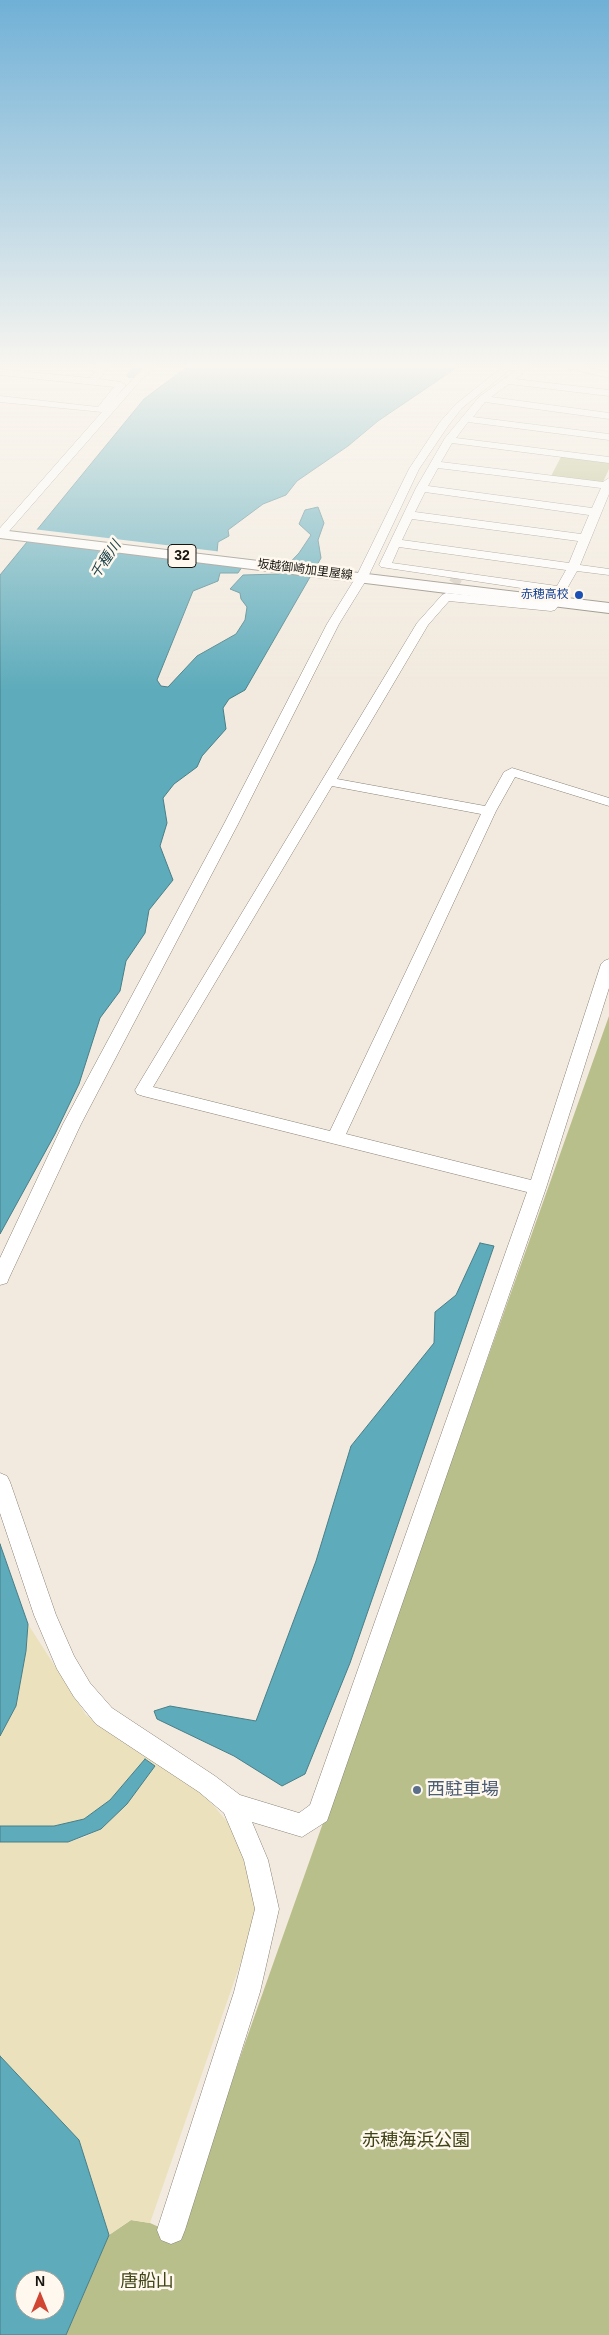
<!DOCTYPE html>
<html>
<head>
<meta charset="utf-8">
<style>
  body { margin:0 }
  #map { position:relative; width:609px; height:2335px; overflow:hidden; background:#f2eade; font-family:Arial,sans-serif }
  canvas { display:block }
  .north { position:absolute; left:15px; top:2270px; width:50px; height:50px; box-sizing:border-box; background:#fef8ee; border:1px solid #a29d96; border-radius:50%; rotate:0deg; font-size:14px; font-weight:700; line-height:20px; text-align:center; color:#181511 }
  .north::after { content:''; display:block; margin:auto; width:18px; height:22px; background:#d14533; clip-path:polygon(50% 0,100% 100%,50% 72%,0 100%) }
</style>
</head>
<body>
<div id="map">
<canvas width="609" height="2335"></canvas>
<div class="north">N</div>
</div>
<script>
const ctx = document.querySelector('canvas').getContext('2d');
ctx.lineJoin = 'round';
function paint(path, color) {
  ctx.fillStyle = color;
  ctx.fill(path, 'evenodd');
}
function poly(rows) {
  const path = new Path2D();
  for (const r of rows) {
    path.moveTo(r[0], r[1]);
    for (let i = 2; i < r.length; i += 2) path.lineTo(r[i], r[i + 1]);
  }
  return path;
}
function strokePath(path, color, width, dash) {
  ctx.strokeStyle = color;
  ctx.lineWidth = width;
  ctx.lineCap = dash ? 'butt' : 'round';
  ctx.setLineDash(dash || []);
  ctx.stroke(path);
}
function write(font, color, halo, rows, align = 'center') {
  ctx.font = font + ' Arial,"Noto Sans JP",sans-serif';
  ctx.lineWidth = 5;
  ctx.setLineDash([]);
  ctx.textBaseline = 'middle';
  ctx.strokeStyle = halo;
  ctx.fillStyle = color;
  for (const [text, x, y, turn = 0] of rows) {
    ctx.save();
    ctx.translate(x, y);
    ctx.rotate((+turn || 0) * Math.PI / 180);
    ctx.textAlign = isNaN(turn) ? turn : align;
    if (halo) ctx.strokeText(text, 0, 0);
    ctx.fillText(text, 0, 0);
    ctx.restore();
  }
}
paint(poly([
  [565,456,609,462,609,469,603,482,551,476,561,457],
  [609,1016,609,2335,66,2335,109,2235,131,2220,150,2223,179,2236,245,2043]
]), '#b9bf8a');
paint(poly([
  [28,1624,86,1715,197,1786,235,1831,259,1910,150,2223,131,2220,109,2235,79,2140,0,2056,0,1842,68,1842,85,1837,101,1829,155,1766,145,1759,110,1800,84,1819,54,1826,0,1826,0,1736,16,1706,26,1651]
]), '#ebe2bd');
const water = poly([
  [191,364,462,364,378,421,348,446,297,481,286,495,263,504,228,530,229,536,218,542,217,552,244,564,238,573,220,573,218,581,193,591,157,680,161,686,168,687,197,656,236,634,245,620,247,607,241,599,240,593,230,589,243,575,279,574,299,553,311,535,299,524,305,510,318,507,324,523,318,540,321,558,245,690,229,699,223,708,226,729,202,756,197,767,174,784,163,798,167,823,160,846,173,880,149,910,145,933,126,961,120,991,100,1018,79,1084,55,1134,0,1234,0,575,144,399,191,364],
  [480,1243,494,1246,350,1663,305,1774,282,1786,234,1756,157,1719,154,1711,170,1706,256,1721,316,1561,351,1446,434,1343,435,1312,456,1295,480,1243],
  [0,1544,28,1624,26,1651,16,1706,0,1736,0,1544],
  [145,1759,155,1766,127,1804,101,1829,68,1842,0,1842,0,1826,54,1826,84,1819,110,1800,145,1759],
  [0,2056,79,2140,109,2235,66,2335,0,2335,0,2056],
  [25,2280,55,2280,55,2310,25,2310,25,2280]
]);
paint(water, '#5dabbb');
strokePath(water, '#487e88', 1);
paint(poly([
  [33,529,223,552,245,562,244,568,24,541]
]), '#f2eade');
paint(poly([
  [136,364,149,364,136,378,128,378,126,375,136,364]
]), '#5dabbb');
strokePath(poly([
  [446,597,457,578]
]), '#d1cabf', 11, [11, 5]);
const minor = poly([
  [84,364,109,364,110,366,99,379,121,382,126,385,115,398,147,364,158,364,140,381,4,537,0,538,0,528,102,412,0,402,0,396,98,407,114,387,0,375,0,369,90,378,98,368,84,364],
  [506,364,517,364,462,408,448,426,419,469,368,577,339,624,238,824,81,1124,9,1278,7,1283,0,1285,0,1258,63,1124,224,824,327,624,356,577,409,469,440,422,456,404,506,364],
  [524,364,535,364,515,379,609,390,609,396,509,384,491,397,609,413,609,419,485,402,473,417,609,434,609,440,468,422,456,438,609,457,609,463,452,443,441,462,603,482,609,478,609,494,580,565,609,569,609,575,577,571,565,592,561,594,381,567,379,565,416,488,445,438,479,397,524,364],
  [438,468,601,488,592,508,428,486,438,468],
  [425,492,589,515,581,534,415,512,425,492],
  [412,519,578,541,569,563,402,540,412,519],
  [399,547,566,570,557,586,392,563,399,547],
  [549,364,570,364,609,372,609,378,549,364],
  [446,593,548,603,556,597,562,601,555,610,551,611,449,601,428,625,337,779,485,806,504,772,512,768,609,798,609,806,515,777,496,811,346,1134,531,1180,601,964,604,961,609,959,609,988,546,1188,327,1821,302,1837,252,1822,268,1860,279,1909,260,1992,185,2230,181,2240,171,2244,161,2240,157,2230,234,1992,255,1909,244,1860,224,1813,199,1792,96,1724,74,1697,57,1669,34,1615,0,1513,0,1473,7,1476,10,1482,56,1615,74,1656,90,1683,112,1708,215,1776,240,1795,299,1813,310,1805,527,1192,143,1096,137,1094,135,1090,417,623,442,595,446,593],
  [332,786,481,814,330,1131,153,1087,332,786]
]);
const major = poly([
  [0,530,609,603,609,613,0,538,0,530]
]);
strokePath(minor, '#898277', 1);
strokePath(major, '#898277', 2);
paint(minor, '#fff');
paint(major, '#fff');
const sky = ctx.createLinearGradient(0, 0, 0, 691);
sky.addColorStop(0, '#70b0d6');
sky.addColorStop(0.53, '#f9f6f0');
sky.addColorStop(1, '#f9f6f000');
ctx.fillStyle = sky;
ctx.fillRect(0, 0, 609, 691);
for (const [x, y, r, color] of [
  [579,595,5,"#1a4fb4"],
  [417,1790,5,"#5c6f8a"]
]) {
  const dot = new Path2D();
  dot.arc(x, y, r, 0, 2 * Math.PI);
  ctx.fillStyle = color;
  ctx.fill(dot);
  strokePath(dot, '#fef8ee', 2);
}
write('12px', '#181511', '#fef8ee', [
  ["坂越御崎加里屋線",305,570,7]
]);
write('12px', '#164399', '#fef8ee', [
  ["赤穂高校",569,595]
], 'right');
for (const [x, y, w] of [
  [182,556,28]
]) {
  const box = new Path2D();
  box.roundRect(x - w / 2, y - 11.5, w, 23, 4);
  ctx.fillStyle = '#fef8ee';
  ctx.fill(box);
  strokePath(box, '#181511', 1);
}
write('bold 14px', '#181511', null, [
  ["32",182,556]
]);
write('italic 14px', '#21464d', '#fef8ee', [
  ["千種川",106,560,-56]
]);
write('18px', '#4e5e75', '#fef8ee', [
  ["西駐車場",427,1790]
], 'left');
write('18px', '#404416', '#fef8ee', [
  ["赤穂海浜公園",416,2141],
  ["唐船山",147,2282]
]);
</script>
</body>
</html>
